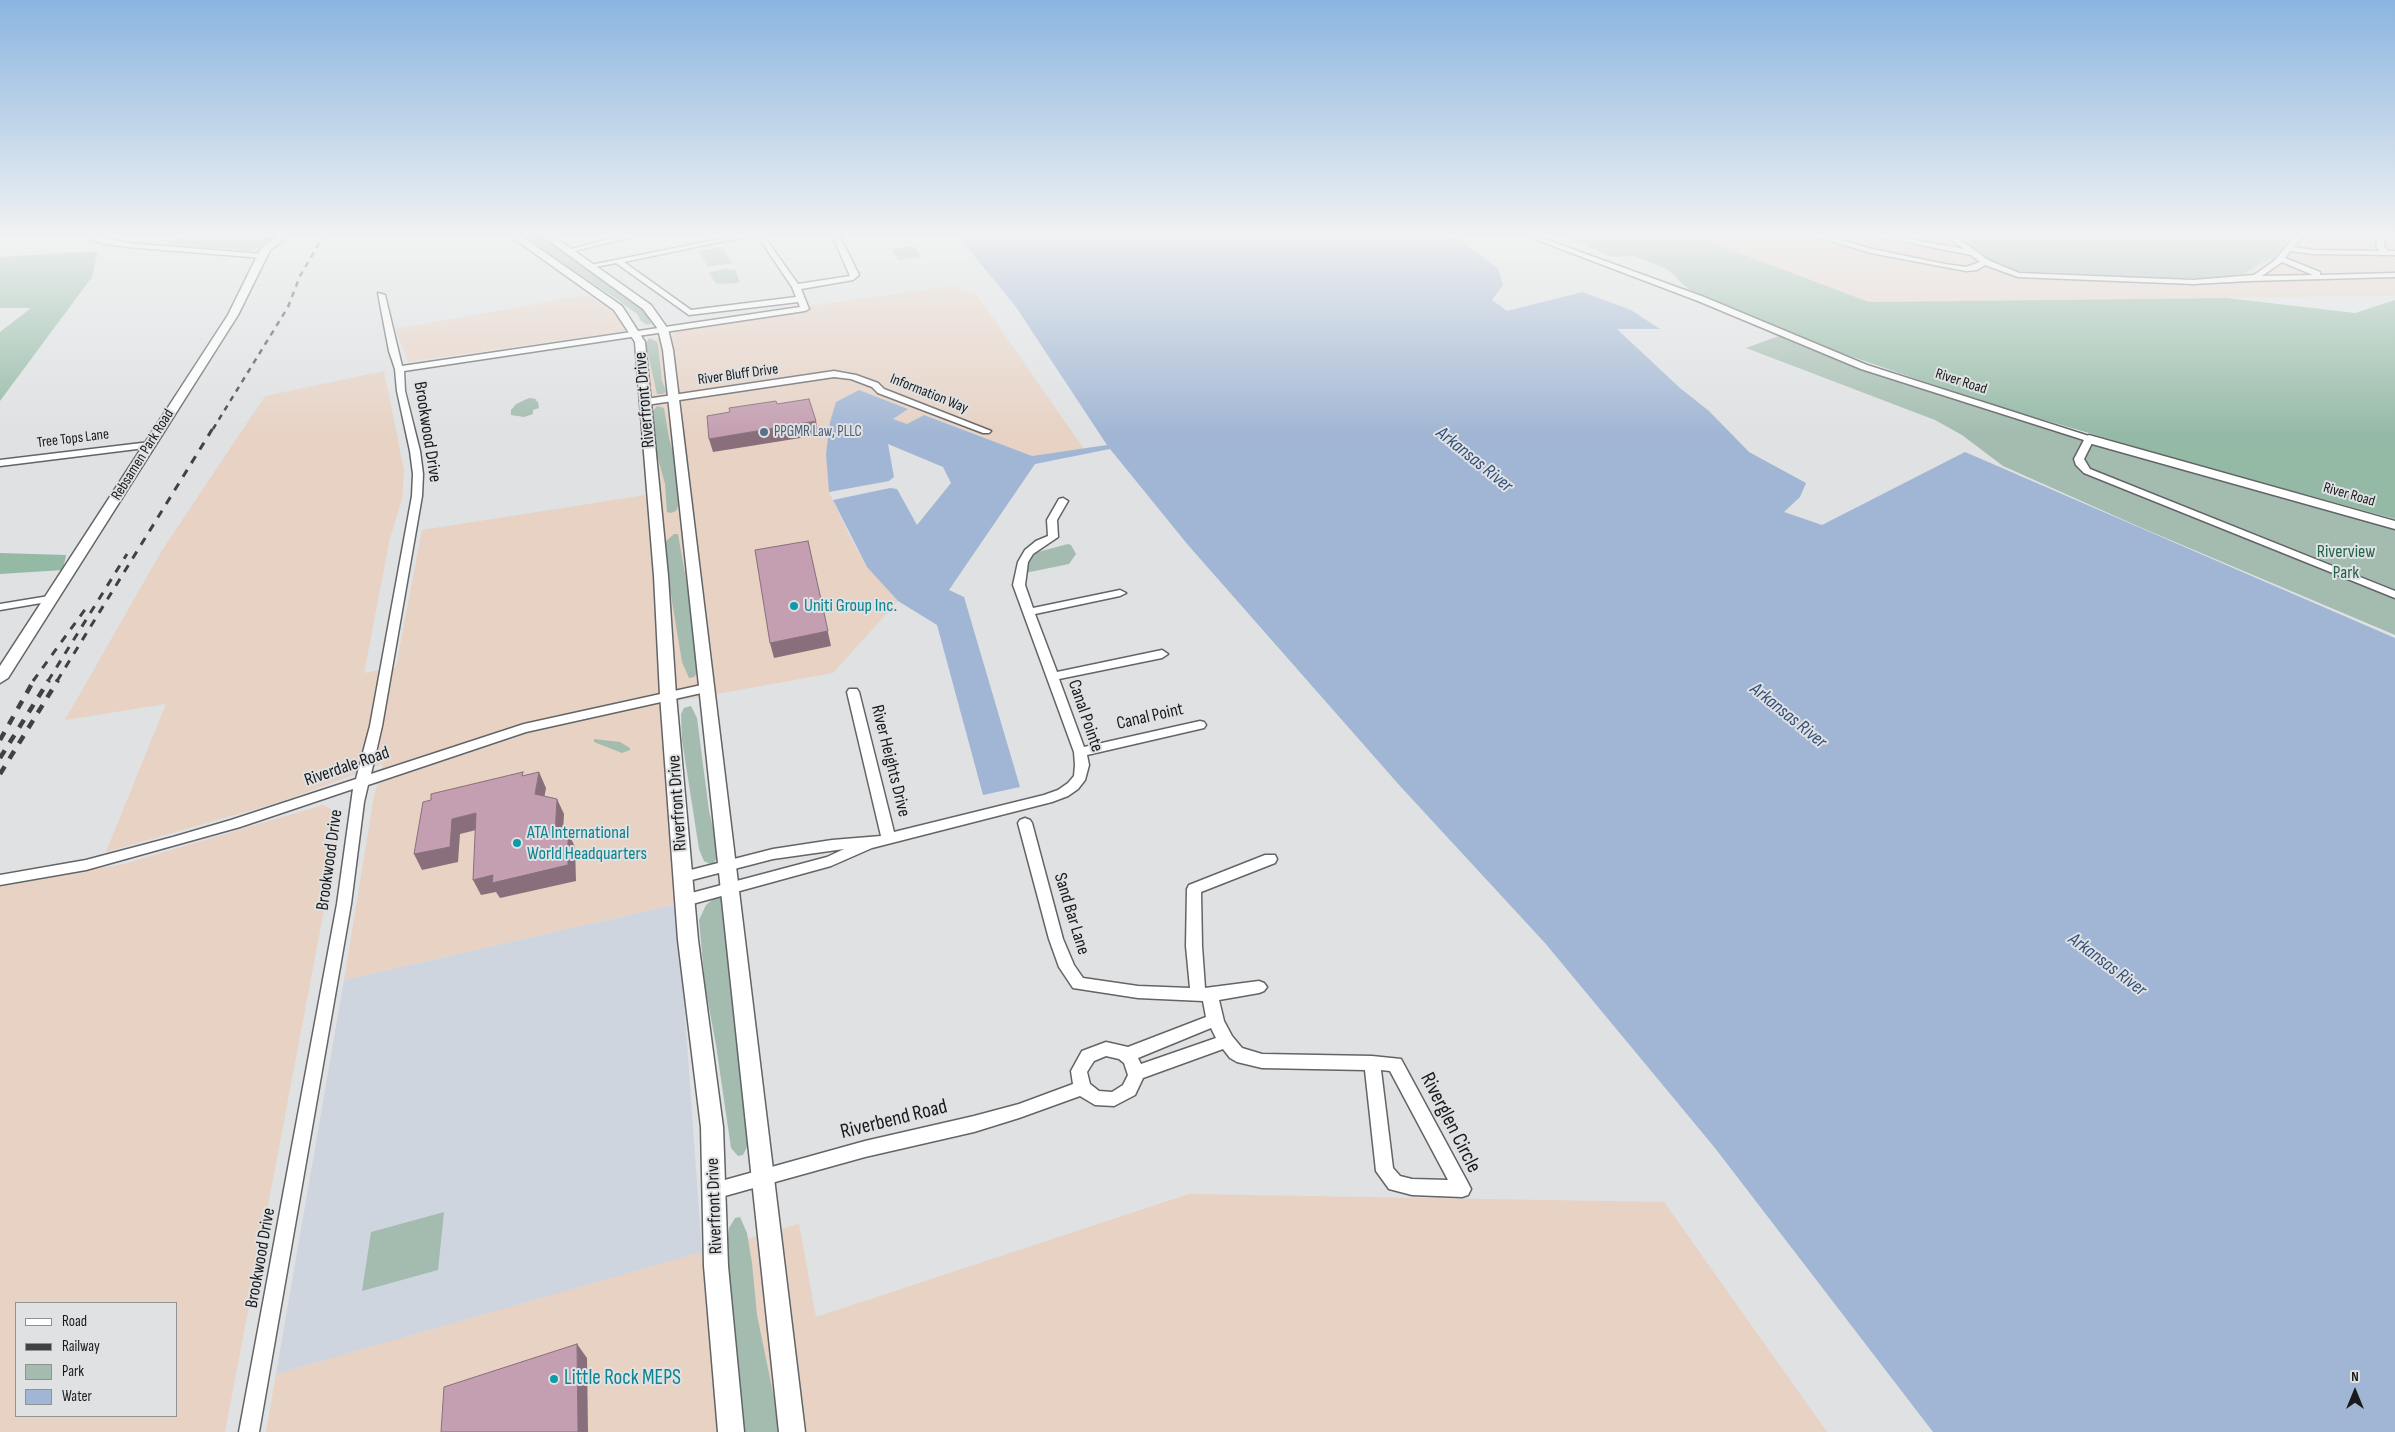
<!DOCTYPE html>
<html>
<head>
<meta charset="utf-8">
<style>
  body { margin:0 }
  #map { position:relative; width:2395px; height:1432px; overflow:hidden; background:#dfe1e3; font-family:"Sofia Sans Condensed",sans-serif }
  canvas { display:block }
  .legend { position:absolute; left:15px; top:1302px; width:162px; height:115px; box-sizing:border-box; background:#dfe1e3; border:1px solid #909193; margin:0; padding:6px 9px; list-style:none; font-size:15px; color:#191a1b }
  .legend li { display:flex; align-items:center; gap:10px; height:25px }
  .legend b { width:25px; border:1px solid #909193 }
  .north { position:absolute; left:2330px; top:1367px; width:50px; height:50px; -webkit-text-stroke:4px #dfe1e3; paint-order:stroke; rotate:0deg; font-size:14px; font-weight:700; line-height:20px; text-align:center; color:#191a1b }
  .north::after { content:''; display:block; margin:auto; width:18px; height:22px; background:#191a1b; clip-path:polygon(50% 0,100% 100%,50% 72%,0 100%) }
</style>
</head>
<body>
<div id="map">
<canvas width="2395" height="1432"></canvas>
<ul class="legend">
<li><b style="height:6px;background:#fff"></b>Road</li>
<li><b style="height:6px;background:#404142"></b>Railway</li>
<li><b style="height:14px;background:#a3bcaf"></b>Park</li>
<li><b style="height:14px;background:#a1b6d4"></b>Water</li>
</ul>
<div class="north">N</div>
</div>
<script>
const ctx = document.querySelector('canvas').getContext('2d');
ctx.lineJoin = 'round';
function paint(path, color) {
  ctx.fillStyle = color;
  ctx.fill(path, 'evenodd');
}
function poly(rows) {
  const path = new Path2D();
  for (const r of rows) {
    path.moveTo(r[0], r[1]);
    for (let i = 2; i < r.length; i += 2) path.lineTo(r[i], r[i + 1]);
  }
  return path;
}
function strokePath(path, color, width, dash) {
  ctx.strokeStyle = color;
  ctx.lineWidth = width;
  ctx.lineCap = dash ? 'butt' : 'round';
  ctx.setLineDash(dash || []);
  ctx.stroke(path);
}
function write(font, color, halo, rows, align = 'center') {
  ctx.font = font + ' "Sofia Sans Condensed",sans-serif';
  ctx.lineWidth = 4;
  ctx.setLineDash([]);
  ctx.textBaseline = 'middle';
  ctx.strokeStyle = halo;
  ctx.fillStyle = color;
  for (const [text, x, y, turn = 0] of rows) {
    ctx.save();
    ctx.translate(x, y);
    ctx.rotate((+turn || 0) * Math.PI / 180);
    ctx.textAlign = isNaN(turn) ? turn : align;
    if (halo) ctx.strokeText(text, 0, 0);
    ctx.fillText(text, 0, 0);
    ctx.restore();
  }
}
paint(poly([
  [954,286,977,295,1084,449,1032,456,924,415,907,424,892,419,908,409,826,454,829,492,850,537,867,567,898,601,833,673,661,704,677,904,344,980,374,796,383,764,280,802,106,852,166,704,65,720,161,552,265,396,384,371,404,470,402,499,390,538,364,673,396,667,422,530,646,495,634,343,674,335,678,324],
  [587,295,616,313,622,322,625,331,408,362,395,329],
  [323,805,342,815,225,1432,0,1432,0,887,124,864],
  [16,1303,176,1303,176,1416,16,1416],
  [1189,1194,1664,1202,1827,1432,266,1432,276,1374,799,1224,816,1317]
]), '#e7d2c4');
paint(poly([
  [677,904,702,1252,276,1374,344,980]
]), '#cfd5de');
paint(poly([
  [1692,235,2395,235,2395,296,1869,302]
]), '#e8d2c6');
paint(poly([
  [520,235,543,236,646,312,651,324,647,325,641,321,637,314,618,300],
  [1960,235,2282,235,2286,242,2273,260,2268,259,2243,274,2219,278,2164,278,2018,271,1990,260,1981,253,1977,253,1967,246,1974,245],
  [914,246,921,257,899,260,893,253,893,249],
  [722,247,732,263,708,267,698,251],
  [727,268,728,270,735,269,740,283,717,284,708,273],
  [1779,336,1889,377,1997,413,2169,465,2395,527,2395,635,2142,528,2003,466,1962,435,1935,420,1746,348],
  [649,338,657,342,658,345,662,380,666,392,663,394,657,394,646,345],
  [529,398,537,399,535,400,538,402,539,408,533,410,533,414,524,417,511,415,511,410,516,404],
  [657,406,664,408,669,438,676,464,680,502,676,511,671,513,667,512,665,484,656,451,653,411],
  [674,534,678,534,691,608,697,655,697,673,694,677,689,678,682,662,668,577,665,542],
  [1068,544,1071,545,1076,554,1069,564,1025,573,1026,566,1034,553],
  [691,706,697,718,709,811,719,853,714,863,710,864,704,861,699,849,682,740,681,714,684,708],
  [594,739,620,742,630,748,630,750,622,753,594,742],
  [716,897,722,897,723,900,748,1145,743,1155,738,1156,731,1148,716,1045,705,986,699,920,706,905],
  [444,1212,438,1270,362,1291,371,1232],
  [740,1217,747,1233,752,1263,757,1315,781,1432,745,1432,726,1253,729,1228,735,1218]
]), '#a3bcaf');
paint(poly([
  [184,235,278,235,252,251,165,244],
  [1560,235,1692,235,1869,302,2227,298,2355,313,2395,300,2395,519,2208,468,1980,401,1798,338,1688,289,1667,269,1634,256,1613,257],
  [98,251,92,277,0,401,0,332,31,308,0,308,0,257],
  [0,553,66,555,63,570,0,574]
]), '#94baa6');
paint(poly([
  [957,235,1452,235,1498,268,1503,285,1492,300,1507,311,1582,292,1631,310,1660,329,1617,329,1680,388,1709,411,1749,452,1806,483,1800,497,1784,512,1822,525,1965,452,2395,638,2395,1432,1933,1432,1715,1148,1545,943,1400,786,1188,545,1110,449,1035,464,949,590,964,597,1020,787,983,795,937,625,898,601,867,567,833,500,890,488,897,489,917,525,951,483,943,467,888,444,894,477,889,481,829,492,826,454,830,422,836,402,859,390,908,409,893,419,907,424,924,415,1032,456,1107,445,1016,307]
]), '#a1b6d4');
const minor = poly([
  [83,235,93,235,127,243,263,254,267,256,263,258,127,247,100,243,83,235],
  [626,235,639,235,567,253,563,251,626,235],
  [739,235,753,235,624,262,691,310,796,297,792,287,757,235,763,235,798,284,850,276,832,235,839,235,859,275,853,280,801,289,809,309,805,311,404,371,405,391,420,451,423,474,422,496,382,726,371,774,524,724,706,684,712,688,706,692,526,732,368,785,364,802,351,904,259,1432,239,1432,337,904,353,789,240,827,86,870,0,885,0,875,86,860,173,837,231,820,356,779,370,726,412,496,413,474,410,451,397,391,395,369,389,351,378,293,385,295,402,366,800,307,798,302,689,315,616,263,590,268,586,266,739,235],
  [1524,235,1534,235,1704,297,1867,365,2092,437,2094,439,2084,459,2090,469,2395,591,2395,598,2084,473,2076,465,2074,459,2084,440,1861,369,1698,301,1524,235],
  [1811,235,1822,235,1872,249,1945,264,1966,267,1980,262,1971,255,1871,235,1886,235,1964,249,1946,235,1954,235,1988,260,2019,273,2193,280,2254,275,2274,261,2296,235,2304,235,2294,247,2314,250,2380,251,2376,246,2378,235,2385,235,2384,246,2388,251,2395,251,2395,255,2314,254,2290,251,2285,258,2320,272,2320,275,2395,273,2395,277,2249,281,2193,284,2018,277,1985,265,1977,270,1966,271,1871,253,1811,235],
  [2282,262,2313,275,2262,276,2282,262],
  [834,371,856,375,878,383,884,389,991,431,989,433,983,433,878,393,872,387,851,379,834,377,646,405,641,402,646,399,834,371],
  [150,442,155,445,153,447,0,466,0,460,150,442],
  [1063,498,1068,501,1057,520,1058,537,1033,554,1028,562,1025,585,1033,608,1120,590,1126,593,1120,596,1035,614,1057,672,1162,650,1168,654,1162,658,1059,679,1084,747,1200,721,1204,722,1206,725,1204,728,1087,755,1089,765,1085,780,1078,789,1068,796,1052,802,872,848,831,866,685,906,680,904,678,900,680,896,827,857,844,849,773,859,684,882,679,881,677,877,679,873,773,849,832,840,881,836,847,692,849,689,857,689,859,692,894,832,1044,795,1058,790,1068,783,1074,776,1075,765,1074,752,1013,585,1018,562,1025,550,1036,541,1048,536,1047,520,1059,499,1063,498],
  [49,596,55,599,53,601,0,610,0,604,49,596],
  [1025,818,1030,820,1032,823,1063,939,1074,965,1083,978,1138,986,1190,988,1186,946,1187,889,1189,885,1265,855,1275,855,1277,859,1275,863,1201,892,1202,946,1205,988,1259,981,1264,983,1267,987,1264,991,1259,993,1219,1000,1224,1021,1232,1036,1242,1048,1262,1054,1372,1056,1401,1059,1468,1183,1471,1189,1468,1195,1462,1197,1412,1195,1389,1189,1376,1171,1365,1070,1262,1068,1237,1062,1230,1058,1223,1049,1143,1078,1135,1095,1114,1106,1095,1105,1080,1096,1019,1118,974,1132,865,1157,714,1199,708,1197,705,1191,708,1185,714,1183,865,1141,974,1116,1019,1104,1073,1084,1071,1071,1082,1051,1106,1042,1128,1047,1206,1017,1203,1001,1138,998,1073,988,1059,967,1049,939,1018,823,1020,820,1025,818],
  [1211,1028,1216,1038,1141,1064,1138,1058,1211,1028],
  [1106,1056,1119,1059,1124,1063,1128,1075,1123,1085,1112,1092,1099,1091,1090,1084,1087,1072,1094,1061,1106,1056],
  [1381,1070,1390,1071,1448,1180,1412,1179,1400,1176,1393,1168,1381,1070]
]);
const tertiary = poly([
  [279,235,290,235,270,250,238,315,8,678,0,683,0,666,228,315,261,248,279,235],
  [509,235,520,235,622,306,645,342,668,576,676,695,698,940,723,1127,728,1266,744,1432,718,1432,704,1266,701,1127,678,940,660,695,654,576,635,342,614,310,509,235],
  [541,235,552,235,651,305,668,329,673,350,805,1432,779,1432,663,350,658,329,643,309,541,235],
  [2089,435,2395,521,2395,529,2085,442,2083,439,2089,435]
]);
strokePath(minor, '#636467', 3);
strokePath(tertiary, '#636467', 3);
paint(minor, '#fff');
paint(tertiary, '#fff');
strokePath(poly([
  [213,429,288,307,300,276,324,235]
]), '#404142', 2.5, [5.5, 5.5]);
strokePath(poly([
  [33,681,89,604],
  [48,681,127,554],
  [57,681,213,428]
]), '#404142', 3, [8, 8]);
strokePath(poly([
  [0,740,34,680],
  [0,758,49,680],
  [0,774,58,680]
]), '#404142', 4.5, [9, 9]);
paint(poly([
  [816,421,819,435,713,452,709,439],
  [808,541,831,646,774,658,770,643],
  [539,772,546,788,542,810,535,794],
  [557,799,564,814,562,850,555,835],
  [476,813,484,828,460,834,458,862,422,870,414,854,452,819],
  [568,832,575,847,576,881,500,898,496,892,481,895,473,880],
  [577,1344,587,1358,588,1432,578,1432]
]), '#896f7c');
const building = poly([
  [809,399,816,421,709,439,707,416,730,412,729,408,776,401,777,404,809,399],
  [808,541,828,631,770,643,755,550,808,541],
  [523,772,522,776,539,772,535,794,557,799,555,835,568,832,568,865,492,883,493,875,473,880,476,813,452,819,450,847,414,854,423,802,431,800,431,794,523,772],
  [577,1344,578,1432,441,1432,444,1387,577,1344]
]);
paint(building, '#c49fb1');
strokePath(building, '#896f7c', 1);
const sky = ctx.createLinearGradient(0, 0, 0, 435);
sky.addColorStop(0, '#8bb5e0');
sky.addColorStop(0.54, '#f1f2f2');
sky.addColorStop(1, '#f1f2f200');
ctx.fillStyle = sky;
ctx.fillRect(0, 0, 2395, 435);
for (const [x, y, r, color] of [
  [764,432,5,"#5c6f8a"],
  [794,606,5,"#0f9aa8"],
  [517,843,5,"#0f9aa8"],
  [554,1379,5,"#0f9aa8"]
]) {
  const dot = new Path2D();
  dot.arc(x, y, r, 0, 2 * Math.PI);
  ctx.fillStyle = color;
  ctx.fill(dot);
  strokePath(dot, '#dfe1e3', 2);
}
write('15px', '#191a1b', '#dfe1e3', [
  ["River Bluff Drive",738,375,-8],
  ["River Road",1961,382,18],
  ["Information Way",929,394,22],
  ["Tree Tops Lane",73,439,-7],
  ["Rebsamen Park Road",143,455,-58],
  ["River Road",2349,495,16]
]);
write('15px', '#4e5e75', '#dfe1e3', [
  ["PPGMR Law, PLLC",774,432]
], 'left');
write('18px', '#191a1b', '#dfe1e3', [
  ["Riverfront Drive",645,400,-95],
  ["Brookwood Drive",427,432,81],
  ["Canal Pointe",1085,716,71],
  ["Canal Point",1150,717,-13],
  ["River Heights Drive",890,761,76],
  ["Riverdale Road",347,767,-19],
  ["Riverfront Drive",678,803,-94],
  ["Brookwood Drive",330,860,-82],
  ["Sand Bar Lane",1071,914,73],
  ["Riverfront Drive",715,1206,-92],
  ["Brookwood Drive",261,1258,-80]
]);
write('18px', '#24654a', '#dfe1e3', [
  ["Riverview",2346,552],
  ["Park",2346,573]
]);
write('18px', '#0d838f', '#dfe1e3', [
  ["Uniti Group Inc.",804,606],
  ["ATA International",527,833],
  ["World Headquarters",527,854]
], 'left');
write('italic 19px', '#34507b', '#dfe1e3', [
  ["Arkansas River",1474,460,39],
  ["Arkansas River",1788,716,39],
  ["Arkansas River",2107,965,37]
]);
write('21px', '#191a1b', '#dfe1e3', [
  ["Riverbend Road",894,1120,-14],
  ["Riverglen Circle",1450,1123,63]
]);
write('21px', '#0d838f', '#dfe1e3', [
  ["Little Rock MEPS",564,1379]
], 'left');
</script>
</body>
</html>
